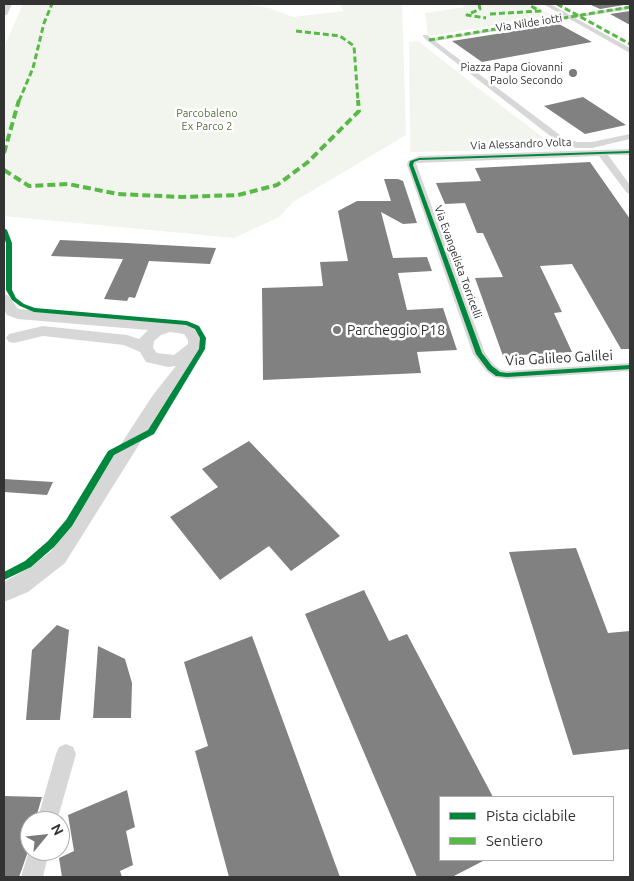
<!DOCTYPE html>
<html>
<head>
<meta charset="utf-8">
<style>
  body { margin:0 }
  #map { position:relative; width:634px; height:881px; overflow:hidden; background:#fff; font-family:Ubuntu,sans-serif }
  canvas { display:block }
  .frame { position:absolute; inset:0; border:5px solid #333; pointer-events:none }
  .legend { position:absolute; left:439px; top:796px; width:175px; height:65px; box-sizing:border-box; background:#fff; border:1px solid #adadad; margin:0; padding:6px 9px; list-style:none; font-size:15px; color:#333 }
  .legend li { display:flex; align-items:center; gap:10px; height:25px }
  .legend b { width:25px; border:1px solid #adadad }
  .north { position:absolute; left:20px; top:811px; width:50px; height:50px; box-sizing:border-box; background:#fff; border:1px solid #adadad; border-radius:50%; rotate:62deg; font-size:14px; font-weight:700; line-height:20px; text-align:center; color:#333 }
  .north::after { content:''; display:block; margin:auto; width:18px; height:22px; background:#7a7a7a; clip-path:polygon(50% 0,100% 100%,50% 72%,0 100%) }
</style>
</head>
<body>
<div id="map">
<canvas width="634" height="881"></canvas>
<div class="frame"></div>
<ul class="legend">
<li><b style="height:6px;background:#00873e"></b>Pista ciclabile</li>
<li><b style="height:6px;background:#58b947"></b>Sentiero</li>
</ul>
<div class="north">N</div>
</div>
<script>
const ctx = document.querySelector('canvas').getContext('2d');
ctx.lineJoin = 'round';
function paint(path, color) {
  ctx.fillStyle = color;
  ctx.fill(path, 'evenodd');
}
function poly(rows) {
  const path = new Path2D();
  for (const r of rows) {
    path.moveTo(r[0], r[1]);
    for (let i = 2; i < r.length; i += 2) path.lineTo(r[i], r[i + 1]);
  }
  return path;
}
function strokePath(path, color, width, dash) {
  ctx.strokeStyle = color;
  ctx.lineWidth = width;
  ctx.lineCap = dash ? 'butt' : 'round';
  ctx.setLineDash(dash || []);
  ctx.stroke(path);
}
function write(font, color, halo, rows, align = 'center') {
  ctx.font = font + ' Ubuntu,sans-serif';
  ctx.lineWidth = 5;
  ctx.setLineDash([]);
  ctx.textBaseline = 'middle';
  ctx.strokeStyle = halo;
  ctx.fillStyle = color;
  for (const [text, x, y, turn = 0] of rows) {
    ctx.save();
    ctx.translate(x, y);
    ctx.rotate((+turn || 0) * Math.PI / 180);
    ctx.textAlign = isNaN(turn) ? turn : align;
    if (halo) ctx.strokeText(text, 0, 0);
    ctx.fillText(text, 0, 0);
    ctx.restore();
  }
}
paint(poly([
  [23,4,244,4,269,8,293,17,344,11,339,4,402,4,406,135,293,202,279,217,234,238,4,216,4,47],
  [461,4,532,4,553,16,428,36,425,13,465,7],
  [418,41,478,88,558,149,410,152,409,42]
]), '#f1f5ed');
paint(poly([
  [589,4,630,4,600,9],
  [630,11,630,25,610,14],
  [559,24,592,42,482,62,452,41],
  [583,97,626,125,585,134,544,106],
  [590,162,630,219,630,349,621,349,572,264,540,266,562,312,554,313,572,352,503,356,475,278,503,277,483,233,477,233,465,203,445,204,436,183,481,181,475,168],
  [384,179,398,179,403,181,417,223,403,224,381,212,393,258,427,257,432,271,398,273,407,310,443,308,457,350,417,352,421,373,263,380,262,288,323,286,320,262,348,261,338,211,357,201,391,201],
  [60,240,127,243,216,248,210,264,149,261,135,298,129,297,127,301,104,299,123,259,51,256],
  [249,441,340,536,291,571,269,546,220,580,170,517,218,487,202,469],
  [4,479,53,482,47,495,4,492],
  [576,548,608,633,630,631,630,749,573,755,509,552],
  [364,590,389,641,407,634,493,797,440,797,440,860,485,860,452,877,417,877,305,614],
  [57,625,69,630,60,720,26,720,32,650],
  [252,636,340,877,229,877,195,751,208,746,184,662],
  [98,646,125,659,132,683,131,718,93,718],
  [127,790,135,827,126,831,133,865,120,871,122,877,62,877,59,858,74,851,68,815],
  [4,796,42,797,35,821,30,821,30,846,19,877,4,877]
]), '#818181');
paint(poly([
  [630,6,630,9,429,42,426,40,630,6]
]), '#d7d7d7');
paint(poly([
  [543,4,550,4,630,48,630,53,543,4],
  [423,35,427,35,564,138,577,142,592,142,630,134,630,139,592,148,576,148,558,142,423,37,423,35],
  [630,149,630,155,608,155,630,185,630,194,627,193,599,156,416,163,485,353,494,365,501,370,507,371,630,363,630,371,507,379,494,377,486,371,473,354,407,165,408,161,419,156,630,149],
  [66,744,73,747,76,754,57,821,37,821,56,754,59,747,66,744],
  [30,848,30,851,49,851,43,877,21,877,30,848]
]), '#d7d7d7');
paint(poly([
  [4,4,12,4,7,15,4,15,4,4],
  [4,294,9,296,18,309,181,322,194,326,204,340,193,367,165,403,65,563,28,592,4,602,4,582,32,566,51,551,153,395,176,366,168,367,146,362,140,352,124,345,43,336,14,343,9,342,6,338,9,334,43,326,127,335,139,339,148,330,18,319,7,315,4,310,4,294],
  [170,332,184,334,188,340,188,344,174,355,157,353,153,348,154,341,161,335,170,332]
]), '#d7d7d7');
strokePath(poly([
  [479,4,480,9,467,15,486,18],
  [557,4,630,44],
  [490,14,540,11,529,5],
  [296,31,340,36,354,46,358,101],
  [429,40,630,7],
  [19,101,33,68,44,23,52,4]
]), '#58b947', 3, [6, 3]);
strokePath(poly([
  [4,153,19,100],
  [4,170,29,186,68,184,118,194,182,197,238,195,277,185,308,162,359,111,358,100]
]), '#58b947', 4, [8, 4]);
paint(poly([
  [630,151,630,153,419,160,414,162,413,165,482,353,492,366,500,372,507,373,630,365,630,369,507,377,496,376,488,370,476,354,409,165,410,161,419,158,630,151],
  [4,228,7,230,12,243,12,290,16,298,24,304,35,308,187,321,199,326,206,338,205,349,154,434,114,455,72,526,54,547,31,567,4,580,4,572,25,561,48,541,66,520,108,451,148,430,199,349,200,338,195,329,186,325,34,312,20,306,12,300,6,290,6,243,4,237,4,228]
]), '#00873e');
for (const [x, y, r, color] of [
  [573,73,5,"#7a7a7a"],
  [337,330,5,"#7a7a7a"]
]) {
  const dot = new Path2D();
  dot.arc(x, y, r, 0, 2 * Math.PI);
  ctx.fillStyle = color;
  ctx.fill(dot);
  strokePath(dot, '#fff', 2);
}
write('11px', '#333', '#fff', [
  ["Via Nilde iotti",529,23,-9],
  ["Via Alessandro Volta",521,144,-2],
  ["Via Evangelista Torricelli",458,262,70]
]);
write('11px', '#333', '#fff', [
  ["Piazza Papa Giovanni",563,67],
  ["Paolo Secondo",563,80]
], 'right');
write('11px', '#56703f', '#fff', [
  ["Parcobaleno",207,113],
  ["Ex Parco 2",207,126]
]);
write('14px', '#333', '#fff', [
  ["Parcheggio P18",347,330]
], 'left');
write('14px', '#333', '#fff', [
  ["Via Galileo Galilei",559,358,-3]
]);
</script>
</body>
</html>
